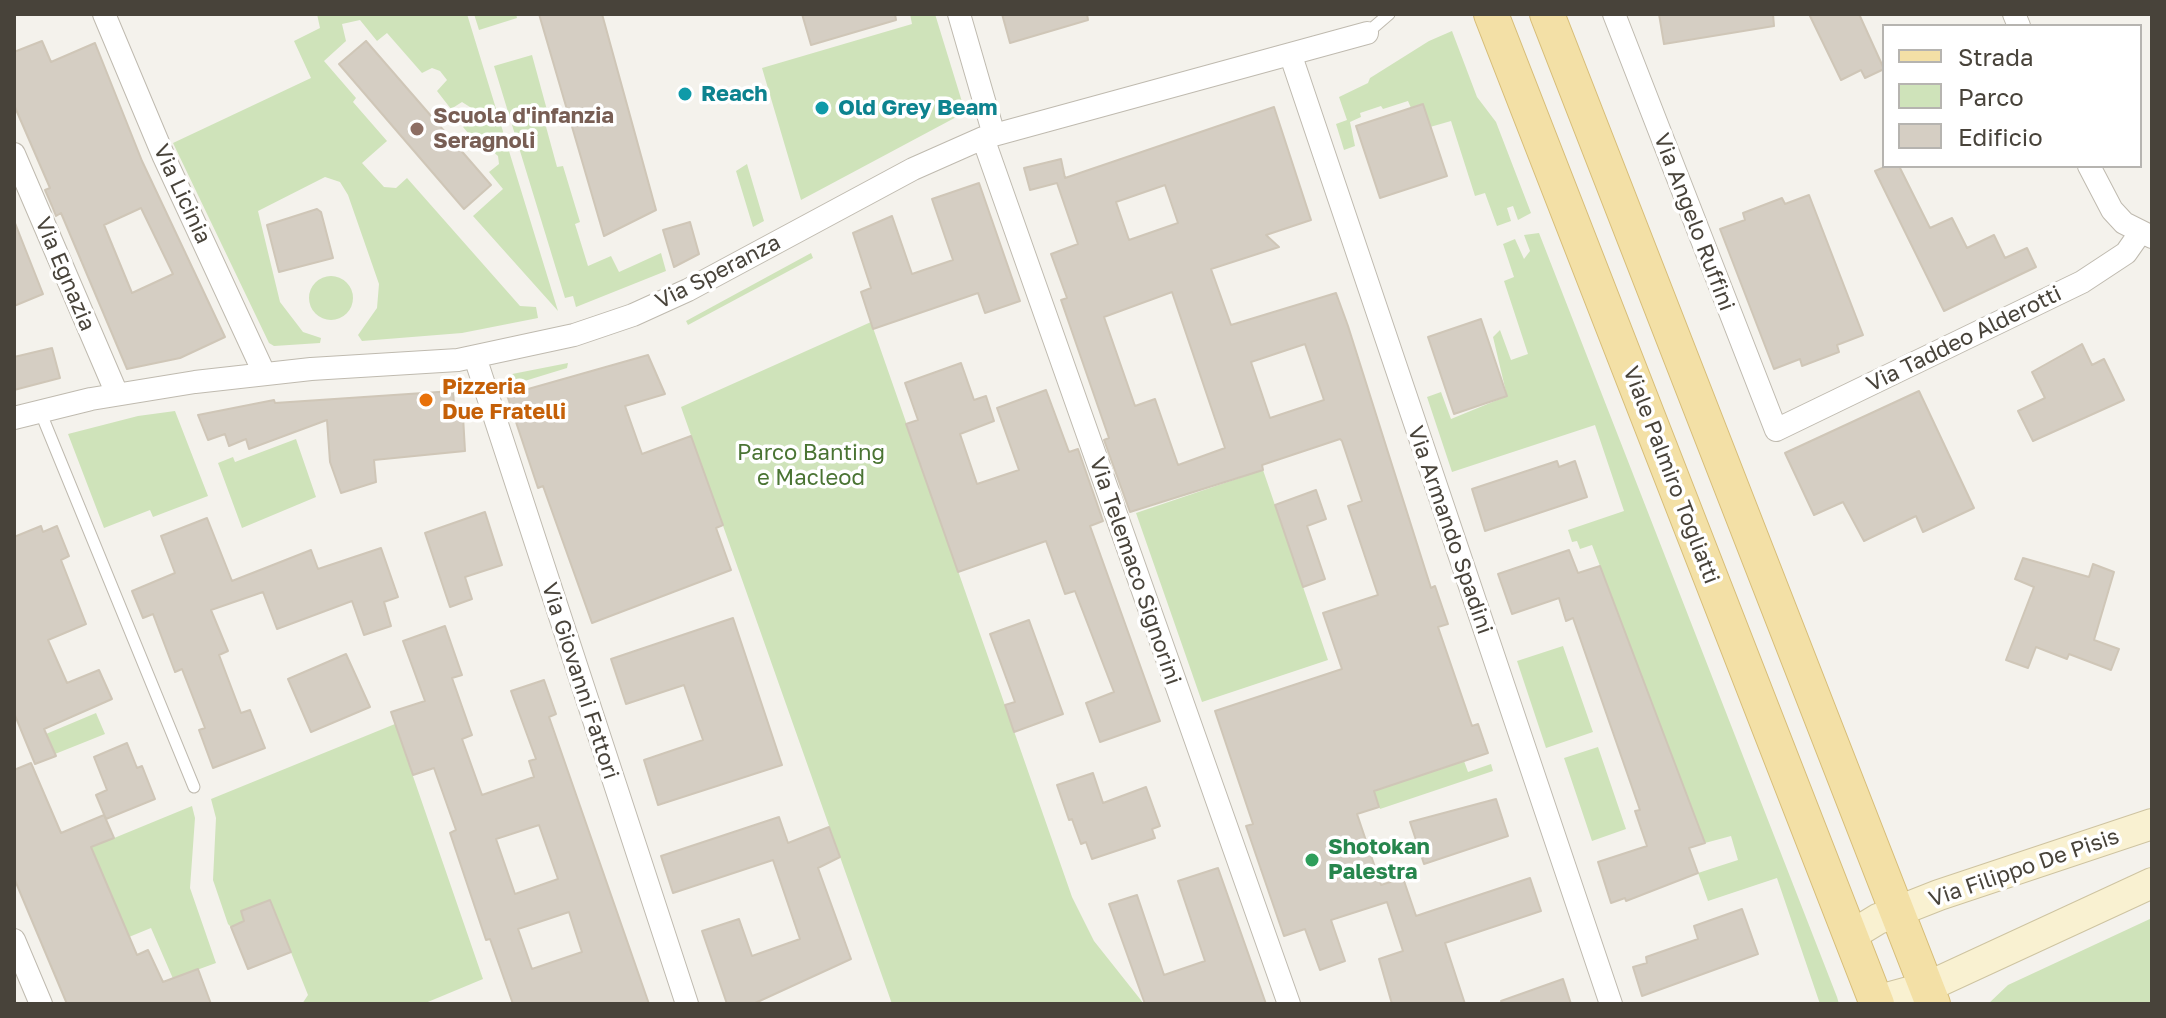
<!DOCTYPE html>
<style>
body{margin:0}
#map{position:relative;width:2166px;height:1018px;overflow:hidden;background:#f4f2ec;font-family:"Golos Text",sans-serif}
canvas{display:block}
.frame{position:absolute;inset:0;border:16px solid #48433a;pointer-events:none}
.legend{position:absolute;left:1882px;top:24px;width:260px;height:144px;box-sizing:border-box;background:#fff;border:2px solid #b6b4b0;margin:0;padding:10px 14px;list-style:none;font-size:24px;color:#48433a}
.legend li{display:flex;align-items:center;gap:16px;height:40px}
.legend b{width:40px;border:2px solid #b6b4b0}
</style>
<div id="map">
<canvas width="2166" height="1018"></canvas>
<div class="frame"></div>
<ul class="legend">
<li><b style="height:10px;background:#f3e0a6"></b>Strada</li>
<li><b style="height:22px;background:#cfe3ba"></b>Parco</li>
<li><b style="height:22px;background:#d5cec3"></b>Edificio</li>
</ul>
</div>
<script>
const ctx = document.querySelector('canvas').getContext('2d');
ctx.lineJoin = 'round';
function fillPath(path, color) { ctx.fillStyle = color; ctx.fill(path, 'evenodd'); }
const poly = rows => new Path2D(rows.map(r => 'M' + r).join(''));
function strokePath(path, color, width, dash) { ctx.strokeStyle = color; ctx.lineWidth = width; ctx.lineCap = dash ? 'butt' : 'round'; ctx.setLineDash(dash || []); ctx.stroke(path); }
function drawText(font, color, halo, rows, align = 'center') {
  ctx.font = font + ' "Golos Text",sans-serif'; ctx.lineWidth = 7; ctx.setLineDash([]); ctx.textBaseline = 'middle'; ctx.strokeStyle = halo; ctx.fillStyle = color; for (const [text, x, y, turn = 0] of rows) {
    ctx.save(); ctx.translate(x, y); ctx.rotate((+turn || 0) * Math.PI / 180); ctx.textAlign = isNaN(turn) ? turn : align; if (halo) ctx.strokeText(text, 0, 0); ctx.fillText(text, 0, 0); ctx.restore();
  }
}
fillPath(poly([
 [317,14,467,14,558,311,473,216,503,189,489,172,499,164,498,156,491,150,484,152,463,127,474,119,473,109,462,102,451,109,437,91,447,80,440,71,432,68,422,73,387,33,377,41,360,20,342,24,346,41,324,61,356,98,353,102,387,141,362,163,384,187,396,188,407,178,520,306,536,307,538,318,462,333,362,341,358,335,377,308,379,284,348,195,340,182,325,177,258,211,280,302,303,332,321,338,320,343,274,346,269,343,173,143,311,78,294,41,320,28],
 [474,14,516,14,517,18,479,30],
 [910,14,935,14,963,105,962,114,801,200,762,68,912,24],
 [1452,31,1477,97,1496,122,1531,213,1518,220,1513,206,1507,208,1511,221,1497,226,1485,193,1475,196,1451,121,1430,127,1423,104,1411,108,1408,101,1383,109,1381,106,1360,113,1361,117,1350,122,1355,146,1344,150,1336,124,1347,120,1339,97,1368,83,1370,78,1429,41],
 [532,55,550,121,545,123,557,167,563,166,580,222,575,224,588,266,611,256,619,272,661,253,666,271,576,307,573,296,565,298,494,66],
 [747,164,764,221,753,227,736,171],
 [1539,233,1837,997,1839,1004,1820,1004,1777,878,1708,901,1698,873,1738,860,1731,836,1705,843,1592,545,1580,549,1577,541,1572,542,1568,530,1624,511,1595,425,1452,472,1427,397,1441,392,1451,419,1507,396,1493,337,1500,330,1511,360,1528,354,1504,281,1514,277,1503,244,1515,239,1524,259,1530,251,1524,235],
 [811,253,813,258,688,325,686,321],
 '309 298a22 22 0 1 1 44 0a22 22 0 1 1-44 0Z',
 [871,322,1072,897,1094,941,1144,1004,892,1004,681,407],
 [568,363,567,368,505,387,503,381,507,375],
 [175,411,208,496,153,517,150,510,104,528,68,434,138,416],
 [296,439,316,497,242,528,218,463,233,457,235,462],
 [1263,470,1328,660,1202,702,1136,513],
 [1563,646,1593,732,1546,748,1517,661],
 [96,713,105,734,55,754,46,734],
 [395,724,483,979,423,1004,302,1004,308,995,270,900,241,911,244,921,231,927,228,924,213,880,216,818,211,799],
 [1598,747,1626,829,1592,841,1564,758],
 [1464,761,1468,772,1491,764,1493,771,1380,809,1373,790],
 [192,806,195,818,190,888,216,963,183,975,184,1004,151,928,129,937,85,850],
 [2152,918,2152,1004,1988,1004,2008,985]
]), '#cfe3ba');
const building = poly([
 [539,14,602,14,656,210,604,236,539,14],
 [802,14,895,14,896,20,811,45,802,14],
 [1002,14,1087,14,1088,20,1010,43,1002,14],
 [1659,14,1773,14,1774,26,1664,44,1659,14],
 [1809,14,1859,14,1884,69,1865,78,1861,70,1841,80,1809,14],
 [42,41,51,62,95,43,142,161,225,337,180,358,127,369,61,213,56,216,52,206,45,190,50,188,14,105,14,52,42,41],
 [141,208,173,274,132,293,104,225,141,208],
 [366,41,491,185,464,209,339,64,366,41],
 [1423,104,1447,176,1380,198,1356,126,1423,104],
 [1274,107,1311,220,1266,235,1279,247,1211,269,1231,325,1336,293,1348,326,1431,588,1435,586,1448,624,1438,627,1472,726,1478,724,1488,753,1374,791,1379,807,1357,814,1381,885,1403,878,1416,916,1530,878,1541,911,1445,943,1465,1004,1392,1004,1379,959,1403,951,1387,902,1331,920,1345,961,1320,970,1305,929,1284,936,1246,826,1253,824,1215,711,1342,669,1323,613,1378,595,1348,506,1362,501,1342,441,1340,439,1262,465,1263,470,1130,512,1104,440,1109,438,1061,300,1067,298,1051,254,1078,244,1057,183,1030,190,1024,168,1061,159,1065,178,1274,107],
 [1165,185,1178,223,1129,240,1116,202,1165,185],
 [1172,292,1225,448,1178,465,1155,399,1135,406,1104,317,1172,292],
 [1305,344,1324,400,1270,418,1251,362,1305,344],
 [1887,166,1899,166,1930,228,1952,218,1967,248,1994,235,2005,258,2027,248,2036,267,1944,311,1875,171,1887,166],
 [979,183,1020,301,985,313,978,293,873,329,861,292,871,288,853,233,892,216,912,274,953,260,932,199,979,183],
 [1809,195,1863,335,1837,345,1839,352,1802,366,1800,359,1774,369,1720,229,1745,220,1743,213,1782,198,1785,204,1809,195],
 [317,209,321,212,333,258,279,272,267,225,317,209],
 [690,222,699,254,674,267,663,230,690,222],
 [15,223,43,294,14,306,14,224,15,223],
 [1481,319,1507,396,1454,414,1428,337,1481,319],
 [2082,344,2092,365,2104,359,2124,400,2033,441,2018,411,2045,398,2032,372,2082,344],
 [52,348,60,378,14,390,14,357,52,348],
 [648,355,665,394,625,406,642,454,691,436,723,525,716,528,731,570,592,623,543,486,538,488,507,395,648,355],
 [961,363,974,400,986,396,994,421,960,434,977,484,1019,470,997,408,1046,390,1069,452,1078,449,1103,521,1090,526,1160,721,1100,742,1086,703,1114,692,1075,591,1065,594,1046,541,958,572,906,424,918,420,905,383,961,363],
 [453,391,455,416,463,416,465,451,374,460,376,482,341,493,330,462,327,420,249,449,246,439,229,446,225,434,208,440,198,415,274,400,275,403,453,391],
 [1919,391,1974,508,1923,532,1916,516,1864,541,1843,502,1814,515,1785,453,1919,391],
 [1557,461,1559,467,1575,461,1587,497,1485,531,1472,489,1557,461],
 [1316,490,1326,519,1307,526,1325,579,1303,587,1275,505,1316,490],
 [485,512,502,565,465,577,472,599,450,607,425,533,485,512],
 [207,518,232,581,311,550,318,569,381,548,398,597,384,602,391,626,364,635,352,601,277,629,263,592,211,610,228,651,219,655,241,713,250,710,265,748,213,768,199,730,205,728,182,669,175,672,153,614,143,618,132,591,175,573,161,536,207,518],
 [41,526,43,532,57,526,69,556,61,560,86,624,48,640,67,683,99,670,112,699,44,729,56,756,35,764,14,713,14,537,41,526],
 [1569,550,1578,573,1600,566,1705,843,1689,848,1698,873,1626,901,1625,898,1611,903,1598,862,1647,846,1635,811,1640,810,1573,618,1566,621,1559,598,1512,614,1498,574,1569,550],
 [2023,558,2089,577,2093,564,2114,572,2094,640,2119,649,2111,670,2069,654,2067,659,2036,647,2028,668,2006,660,2034,587,2015,579,2023,558],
 [733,618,782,765,658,805,644,760,703,740,684,685,626,704,611,659,733,618],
 [1029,620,1063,714,1014,732,1005,705,1015,702,990,634,1029,620],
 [445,626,462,675,452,678,472,735,462,739,482,795,534,777,529,761,536,759,511,691,544,680,556,714,549,717,649,1004,513,1004,490,939,486,940,450,833,456,830,434,768,413,775,391,712,425,701,403,641,445,626],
 [539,825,558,879,515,894,496,839,539,825],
 [569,912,582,952,532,969,518,929,569,912],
 [346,654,370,707,311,732,288,679,346,654],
 [127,743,137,768,142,766,155,799,106,819,96,795,107,790,94,757,127,743],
 [31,763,61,833,104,815,114,838,91,847,137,955,148,950,163,982,198,969,211,1004,67,1004,14,878,14,770,31,763],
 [1093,773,1103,803,1146,787,1160,826,1152,829,1155,838,1092,859,1086,842,1081,844,1072,819,1069,820,1057,785,1093,773],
 [1496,799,1508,836,1424,864,1410,822,1496,799],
 [779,817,788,843,829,827,840,857,818,868,851,959,753,1004,727,1004,702,931,739,919,752,956,800,939,773,860,673,893,661,856,779,817],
 [1218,868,1266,1004,1145,1004,1109,904,1137,895,1164,975,1205,961,1178,881,1218,868],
 [270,900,291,952,248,969,231,927,244,921,241,911,270,900],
 [1742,909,1758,954,1642,996,1633,967,1647,963,1646,957,1698,939,1694,926,1742,909],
 [1563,979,1571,1004,1502,1004,1501,1001,1563,979]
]);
fillPath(building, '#d5cec3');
strokePath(building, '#cfc6b7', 2);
const lane = poly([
 [1367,33,1389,14],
 [40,411,194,787]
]);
const street = poly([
 [104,14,164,157,264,373],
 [959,14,994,135],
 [1614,14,1776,430,2082,282,2126,253,2140,233],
 [2014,14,2019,26],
 [1291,56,1611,1004],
 [983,138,1289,1004],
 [14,154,117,394],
 [2089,166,2112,210,2124,223,2152,237],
 [475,357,687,1004],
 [14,418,91,399,195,382,311,369,458,360,574,335,633,315,688,290,913,169,983,138,1367,33],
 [14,940,41,1004]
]);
const secondary = poly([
 [1850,936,1878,919,1939,895,2152,824],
 [1876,1001,1927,987,2152,883]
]);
const primary = poly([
 [1491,14,1877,1004],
 [1547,14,1933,1004]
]);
strokePath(lane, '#bfbaaf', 13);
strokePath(street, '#bfbaaf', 24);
strokePath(secondary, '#cec4a1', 32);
strokePath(primary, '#d7bd77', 36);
strokePath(lane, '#fff', 11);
strokePath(street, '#fff', 22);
strokePath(secondary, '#f9f1d1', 30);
strokePath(primary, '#f3e0a6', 34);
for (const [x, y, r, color] of [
 [685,94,8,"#0f9aa8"],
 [822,108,8,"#0f9aa8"],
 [417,129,8,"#8d6e63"],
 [426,400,8,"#e8710a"],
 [1312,860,8,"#2e9e5b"]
]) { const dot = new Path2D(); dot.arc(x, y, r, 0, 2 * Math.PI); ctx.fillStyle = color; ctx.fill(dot); strokePath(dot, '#fff', 3); }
drawText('bold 22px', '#0d838f', '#fff', [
 ["Reach",701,94],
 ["Old Grey Beam",838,108]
], 'left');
drawText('bold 22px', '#785e54', '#fff', [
 ["Scuola d'infanzia",433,116],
 ["Seragnoli",433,141]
], 'left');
drawText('22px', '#48433a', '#fff', [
 ["Via Licinia",182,194,65],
 ["Via Angelo Ruffini",1694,222,69],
 ["Via Speranza",718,272,-27],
 ["Via Egnazia",65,274,67],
 ["Via Taddeo Alderotti",1964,339,-26],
 ["Viale Palmiro Togliatti",1671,475,69],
 ["Via Armando Spadini",1450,530,71],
 ["Via Telemaco Signorini",1135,571,71],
 ["Via Giovanni Fattori",580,681,72],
 ["Via Filippo De Pisis",2024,868,-19]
]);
drawText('bold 22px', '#c56008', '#fff', [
 ["Pizzeria",442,387],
 ["Due Fratelli",442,412]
], 'left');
drawText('22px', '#4a7433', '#fff', [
 ["Parco Banting",811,453],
 ["e Macleod",811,478]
]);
drawText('bold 22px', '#27864d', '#fff', [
 ["Shotokan",1328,847],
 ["Palestra",1328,872]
], 'left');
</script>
